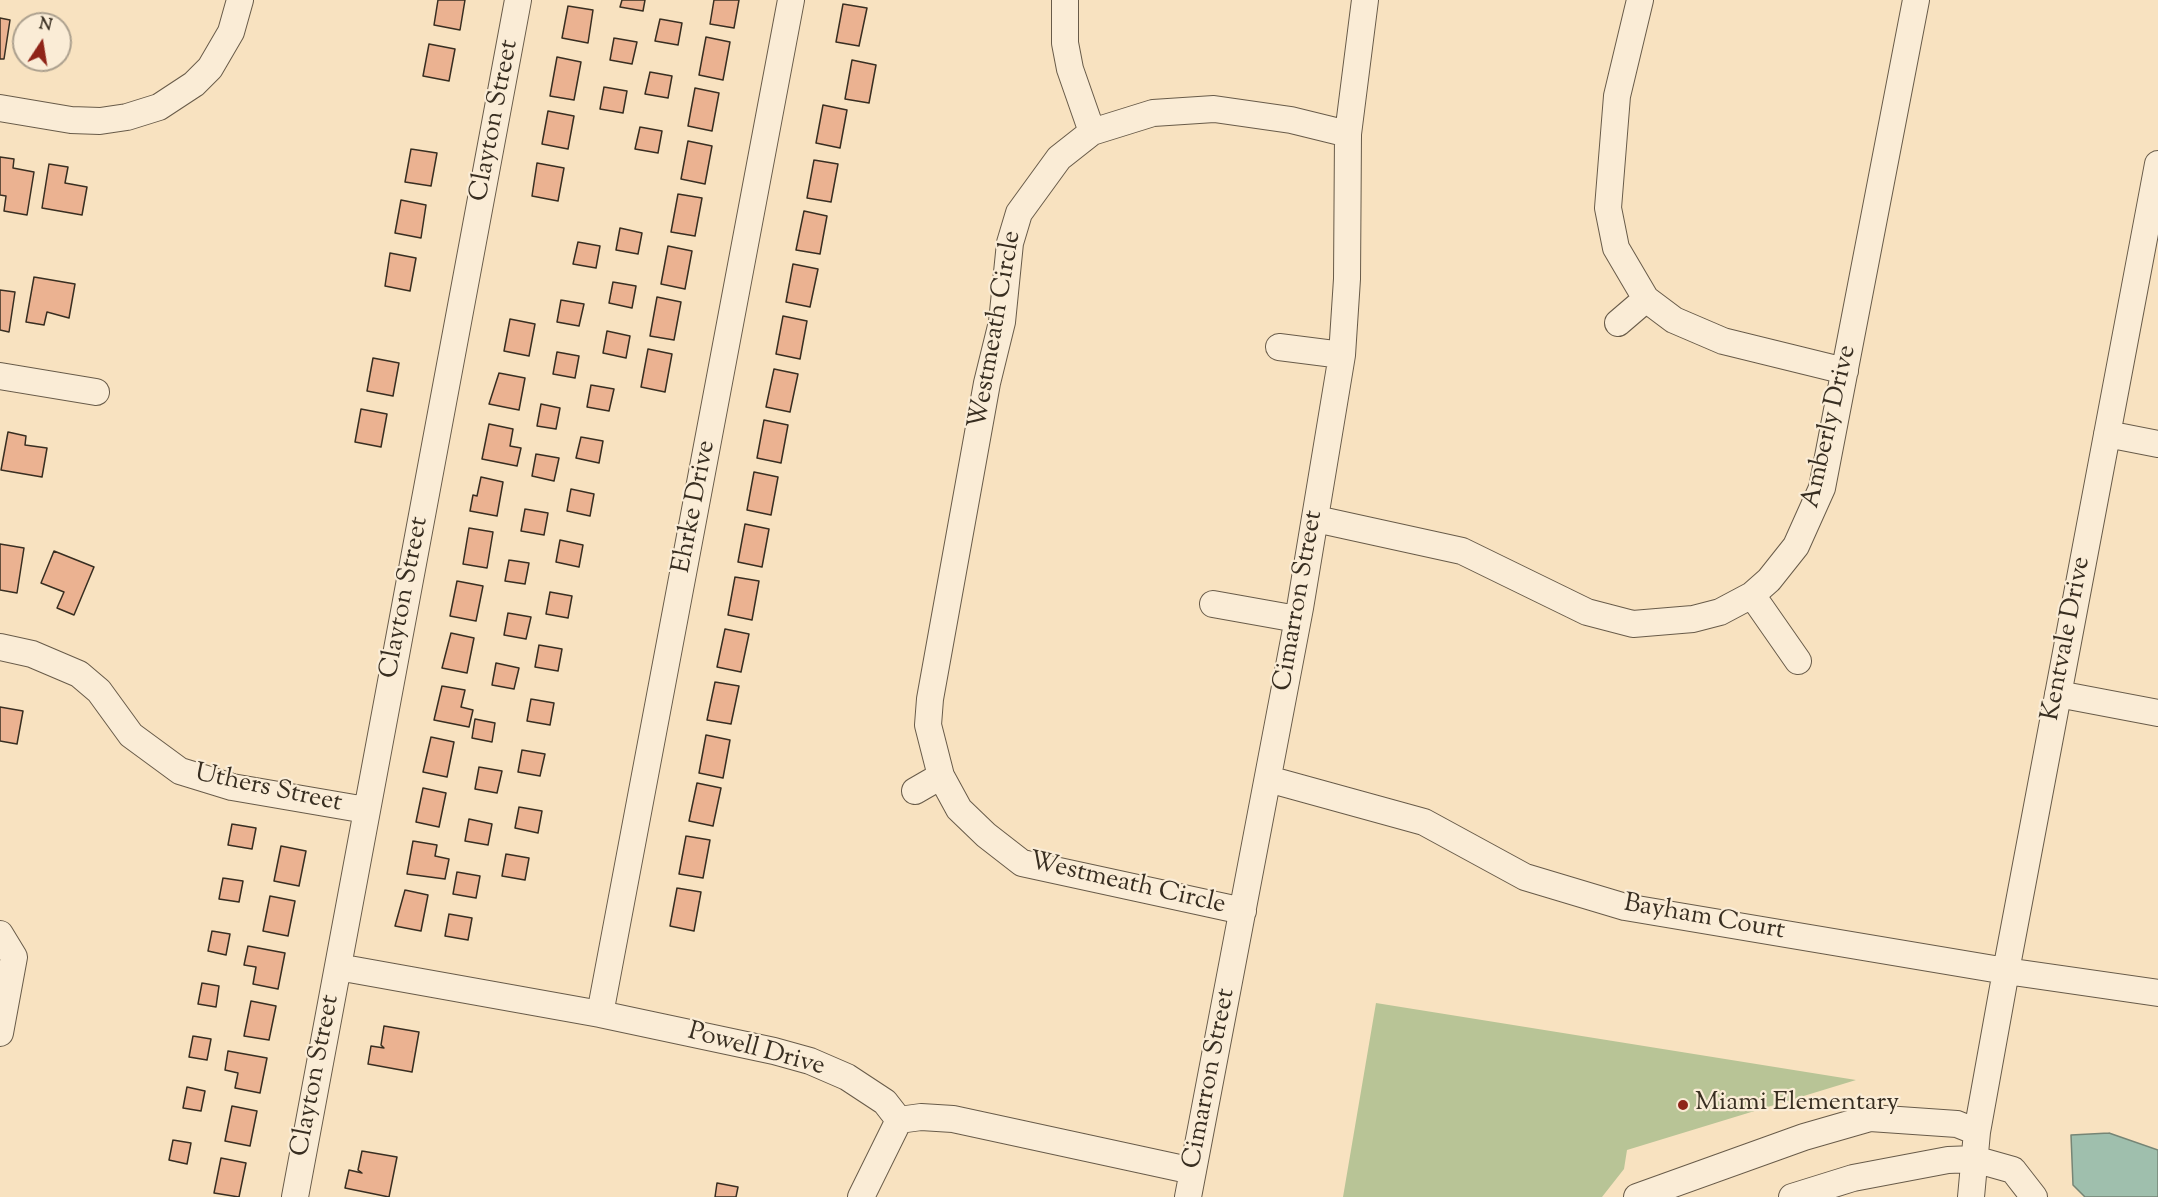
<!DOCTYPE html>
<style>
body{margin:0}
#map{position:relative;width:2158px;height:1197px;overflow:hidden;background:#f8e2c0;font-family:"Sorts Mill Goudy",serif}
canvas{display:block}
.north{position:absolute;left:12px;top:12px;width:60px;height:60px;box-sizing:border-box;background:#faecd6;border:2px solid #aca08e;border-radius:50%;rotate:12deg;font-size:16px;font-weight:700;line-height:24px;text-align:center;color:#382e21}
.north::after{content:'';display:block;margin:auto;width:21px;height:27px;background:#8f2418;clip-path:polygon(50% 0,100% 100%,50% 72%,0 100%)}
</style>
<div id="map">
<canvas width="2158" height="1197"></canvas>
<div class="north">N</div>
</div>
<script>
const ctx = document.querySelector('canvas').getContext('2d');
ctx.lineJoin = 'round';
function fillPath(path, color) { ctx.fillStyle = color; ctx.fill(path, 'evenodd'); }
const poly = rows => new Path2D(rows.map(r => 'M' + r).join(''));
function strokePath(path, color, width, dash) { ctx.strokeStyle = color; ctx.lineWidth = width; ctx.lineCap = dash ? 'butt' : 'round'; ctx.setLineDash(dash || []); ctx.stroke(path); }
function drawText(font, color, halo, rows, align = 'center') {
  ctx.font = font + ' "Sorts Mill Goudy",serif'; ctx.lineWidth = 4.5; ctx.setLineDash([]); ctx.textBaseline = 'middle'; ctx.strokeStyle = halo; ctx.fillStyle = color; for (const [text, x, y, turn = 0] of rows) {
    ctx.save(); ctx.translate(x, y); ctx.rotate((+turn || 0) * Math.PI / 180); ctx.textAlign = isNaN(turn) ? turn : align; if (halo) ctx.strokeText(text, 0, 0); ctx.fillText(text, 0, 0); ctx.restore();
  }
}
fillPath(poly([
 [1376,1003,1856,1080,1627,1150,1624,1169,1602,1197,1343,1197]
]), '#b8c496');
const water = poly([
 [2109,1133,2158,1150,2158,1197,2085,1197,2073,1185,2071,1135,2109,1133]
]);
fillPath(water, '#9fbfad');
strokePath(water, '#768575', 1.5);
const building = poly([
 [438,0,465,0,460,30,434,25,438,0],
 [622,0,645,0,643,11,620,7,622,0],
 [714,0,739,0,734,28,710,24,714,0],
 [843,4,867,8,859,46,836,42,843,4],
 [568,6,593,10,588,43,562,38,568,6],
 [0,18,10,20,4,59,0,59,0,18],
 [660,19,682,23,678,45,655,41,660,19],
 [706,37,730,42,723,80,699,75,706,37],
 [614,38,637,42,632,64,610,60,614,38],
 [429,44,455,49,449,81,423,76,429,44],
 [557,57,581,62,574,100,550,96,557,57],
 [852,60,876,65,869,103,845,99,852,60],
 [650,72,672,76,668,98,645,94,650,72],
 [604,87,627,91,623,113,600,109,604,87],
 [695,88,719,93,712,131,688,126,695,88],
 [823,105,847,110,840,148,816,143,823,105],
 [548,111,574,116,568,149,542,144,548,111],
 [640,127,662,131,658,153,635,149,640,127],
 [688,141,712,146,705,184,681,179,688,141],
 [411,149,437,153,431,186,405,182,411,149],
 [0,157,14,159,13,168,34,172,27,215,4,211,6,196,0,195,0,157],
 [814,160,838,164,831,202,807,198,814,160],
 [537,163,564,168,558,201,532,196,537,163],
 [49,164,68,167,65,183,87,187,82,215,42,208,49,164],
 [678,194,702,198,695,236,671,232,678,194],
 [401,200,426,205,421,238,395,233,401,200],
 [804,211,827,216,820,254,796,250,804,211],
 [620,228,642,233,638,254,616,250,620,228],
 [578,242,600,246,596,268,573,264,578,242],
 [668,246,692,251,685,289,661,284,668,246],
 [390,253,416,258,410,291,385,286,390,253],
 [793,264,818,269,810,307,786,302,793,264],
 [34,277,75,284,69,318,47,312,44,325,26,322,34,277],
 [613,282,636,286,632,308,609,303,613,282],
 [0,290,15,292,9,332,0,330,0,290],
 [657,297,681,302,674,340,650,336,657,297],
 [561,300,584,304,579,326,557,322,561,300],
 [783,316,807,321,800,359,776,354,783,316],
 [510,319,535,324,529,356,504,351,510,319],
 [607,331,630,336,626,358,603,353,607,331],
 [648,349,672,354,665,392,641,387,648,349],
 [557,352,579,356,575,378,553,374,557,352],
 [373,358,399,363,393,396,367,391,373,358],
 [774,369,798,374,790,412,766,407,774,369],
 [499,373,525,378,519,410,489,404,499,373],
 [591,385,614,389,609,411,587,407,591,385],
 [541,404,560,408,556,429,537,426,541,404],
 [361,409,387,414,381,447,355,442,361,409],
 [764,420,788,425,781,463,757,458,764,420],
 [489,424,513,429,510,446,521,448,517,466,482,459,489,424],
 [8,432,26,436,25,445,47,448,42,477,1,470,8,432],
 [581,437,603,441,599,463,576,458,581,437],
 [536,454,559,458,554,481,532,476,536,454],
 [754,472,778,477,771,515,747,510,754,472],
 [481,477,503,482,497,516,470,511,473,495,477,496,481,477],
 [571,489,594,494,590,516,567,511,571,489],
 [525,509,548,513,544,535,521,531,525,509],
 [745,524,769,529,762,567,738,562,745,524],
 [469,528,493,532,487,568,463,564,469,528],
 [560,540,583,545,579,567,556,562,560,540],
 [0,544,24,548,17,593,0,590,0,544],
 [54,551,94,567,74,615,57,608,64,592,41,583,54,551],
 [509,560,529,563,525,584,505,581,509,560],
 [735,577,759,581,752,620,728,615,735,577],
 [457,581,483,586,476,621,450,616,457,581],
 [550,592,572,596,568,618,546,614,550,592],
 [508,613,531,617,526,639,504,635,508,613],
 [725,629,749,634,741,672,717,667,725,629],
 [451,633,474,638,467,673,442,668,451,633],
 [539,645,562,649,558,671,535,667,539,645],
 [496,663,519,668,514,689,492,685,496,663],
 [715,682,739,686,731,724,707,720,715,682],
 [442,686,465,690,461,707,473,710,469,727,434,720,442,686],
 [531,699,554,703,550,725,527,721,531,699],
 [0,707,23,711,17,744,0,741,0,707],
 [475,719,495,723,492,742,472,738,475,719],
 [706,735,730,740,723,778,699,773,706,735],
 [431,737,454,742,447,777,423,772,431,737],
 [522,750,545,754,540,776,518,772,522,750],
 [479,767,502,771,497,793,475,789,479,767],
 [697,783,721,788,713,826,689,821,697,783],
 [423,788,446,793,439,827,416,822,423,788],
 [519,807,542,811,538,833,515,828,519,807],
 [469,819,492,824,488,845,465,841,469,819],
 [232,824,256,828,252,849,228,845,232,824],
 [686,836,710,840,703,878,679,874,686,836],
 [413,841,437,845,435,856,449,859,445,879,407,874,413,841],
 [281,846,306,851,299,886,274,881,281,846],
 [506,854,529,858,525,880,502,876,506,854],
 [457,872,480,876,476,898,453,894,457,872],
 [223,878,243,881,239,902,219,899,223,878],
 [677,888,701,892,694,931,670,926,677,888],
 [405,890,428,895,421,931,395,926,405,890],
 [270,896,295,901,288,936,263,931,270,896],
 [449,914,472,918,468,940,445,936,449,914],
 [212,931,230,934,226,955,208,951,212,931],
 [248,946,285,953,278,989,253,984,256,967,244,965,248,946],
 [202,983,219,986,216,1007,198,1004,202,983],
 [251,1001,276,1006,269,1040,244,1036,251,1001],
 [384,1026,419,1032,412,1072,368,1064,371,1046,384,1048,381,1045,384,1026],
 [193,1036,211,1039,207,1060,189,1057,193,1036],
 [228,1051,267,1058,260,1093,235,1088,238,1073,225,1070,228,1051],
 [187,1087,205,1091,201,1111,183,1108,187,1087],
 [232,1106,257,1111,250,1146,225,1141,232,1106],
 [173,1140,191,1143,187,1164,169,1160,173,1140],
 [362,1151,397,1157,389,1197,345,1188,349,1170,362,1173,358,1170,362,1151],
 [221,1158,246,1163,239,1197,214,1193,221,1158],
 [717,1183,738,1187,736,1197,715,1197,717,1183]
]);
fillPath(building, '#ebb291');
strokePath(building, '#382e21', 1.5);
const minor = poly([
 [1065,0,1065,43,1070,69,1092,132],
 [1640,0,1617,96,1608,208,1616,248,1646,299,1674,320,1723,341,1845,371],
 [0,108,71,120,100,121,127,117,159,107,194,84,210,68,231,32,240,0],
 [1618,323,1646,299],
 [1279,347,1342,355],
 [0,376,96,392],
 [2107,434,2158,444],
 [1316,519,1462,551,1587,612,1633,624,1693,619,1720,612,1752,595,1769,580,1796,546,1822,488,1916,0],
 [1752,595,1798,661],
 [1213,604,1297,619],
 [0,647,32,654,79,674,99,691,131,735,180,771,232,787,366,810],
 [2058,694,2158,713],
 [941,776,928,725,930,699,987,383,1002,322,1010,243,1019,213,1059,158,1092,132,1153,113,1214,109,1291,120,1348,134],
 [1268,779,1424,822,1525,877,1625,907,2006,971,2158,993],
 [915,791,941,776,959,809,986,835,1022,863,1243,911],
 [0,934,14,957,0,1033],
 [338,967,600,1014,774,1051,810,1061,847,1077,885,1102,899,1120,921,1117,953,1119,1193,1171],
 [600,1014,791,0],
 [295,1197,518,0],
 [861,1197,899,1120],
 [1188,1197,1300,608,1342,355,1347,279,1348,134,1365,0],
 [1637,1197,1804,1137,1870,1118,1957,1124,1977,1132],
 [1792,1197,1853,1178,1948,1160,1974,1159,2013,1170,2034,1197],
 [1971,1197,1977,1132,2006,971,2158,164]
]);
strokePath(minor, '#685b49', 28);
strokePath(minor, '#faecd6', 26);
for (const [x, y, r, color] of [
 [1683,1105,6,"#8f2418"]
]) { const dot = new Path2D(); dot.arc(x, y, r, 0, 2 * Math.PI); ctx.fillStyle = color; ctx.fill(dot); strokePath(dot, '#faecd6', 2); }
drawText('26px', '#382e21', '#faecd6', [
 ["Clayton Street",496,121,-79],
 ["Westmeath Circle",997,330,-80],
 ["Amberly Drive",1831,427,-77],
 ["Ehrke Drive",696,507,-79],
 ["Clayton Street",406,598,-79],
 ["Cimarron Street",1300,601,-80],
 ["Kentvale Drive",2068,639,-79],
 ["Uthers Street",268,790,12],
 ["Westmeath Circle",1127,885,13],
 ["Bayham Court",1704,919,10],
 ["Powell Drive",756,1051,15],
 ["Clayton Street",317,1076,-79],
 ["Cimarron Street",1211,1079,-79]
]);
drawText('26px', '#382e21', '#faecd6', [
 ["Miami Elementary",1695,1105]
], 'left');
</script>
